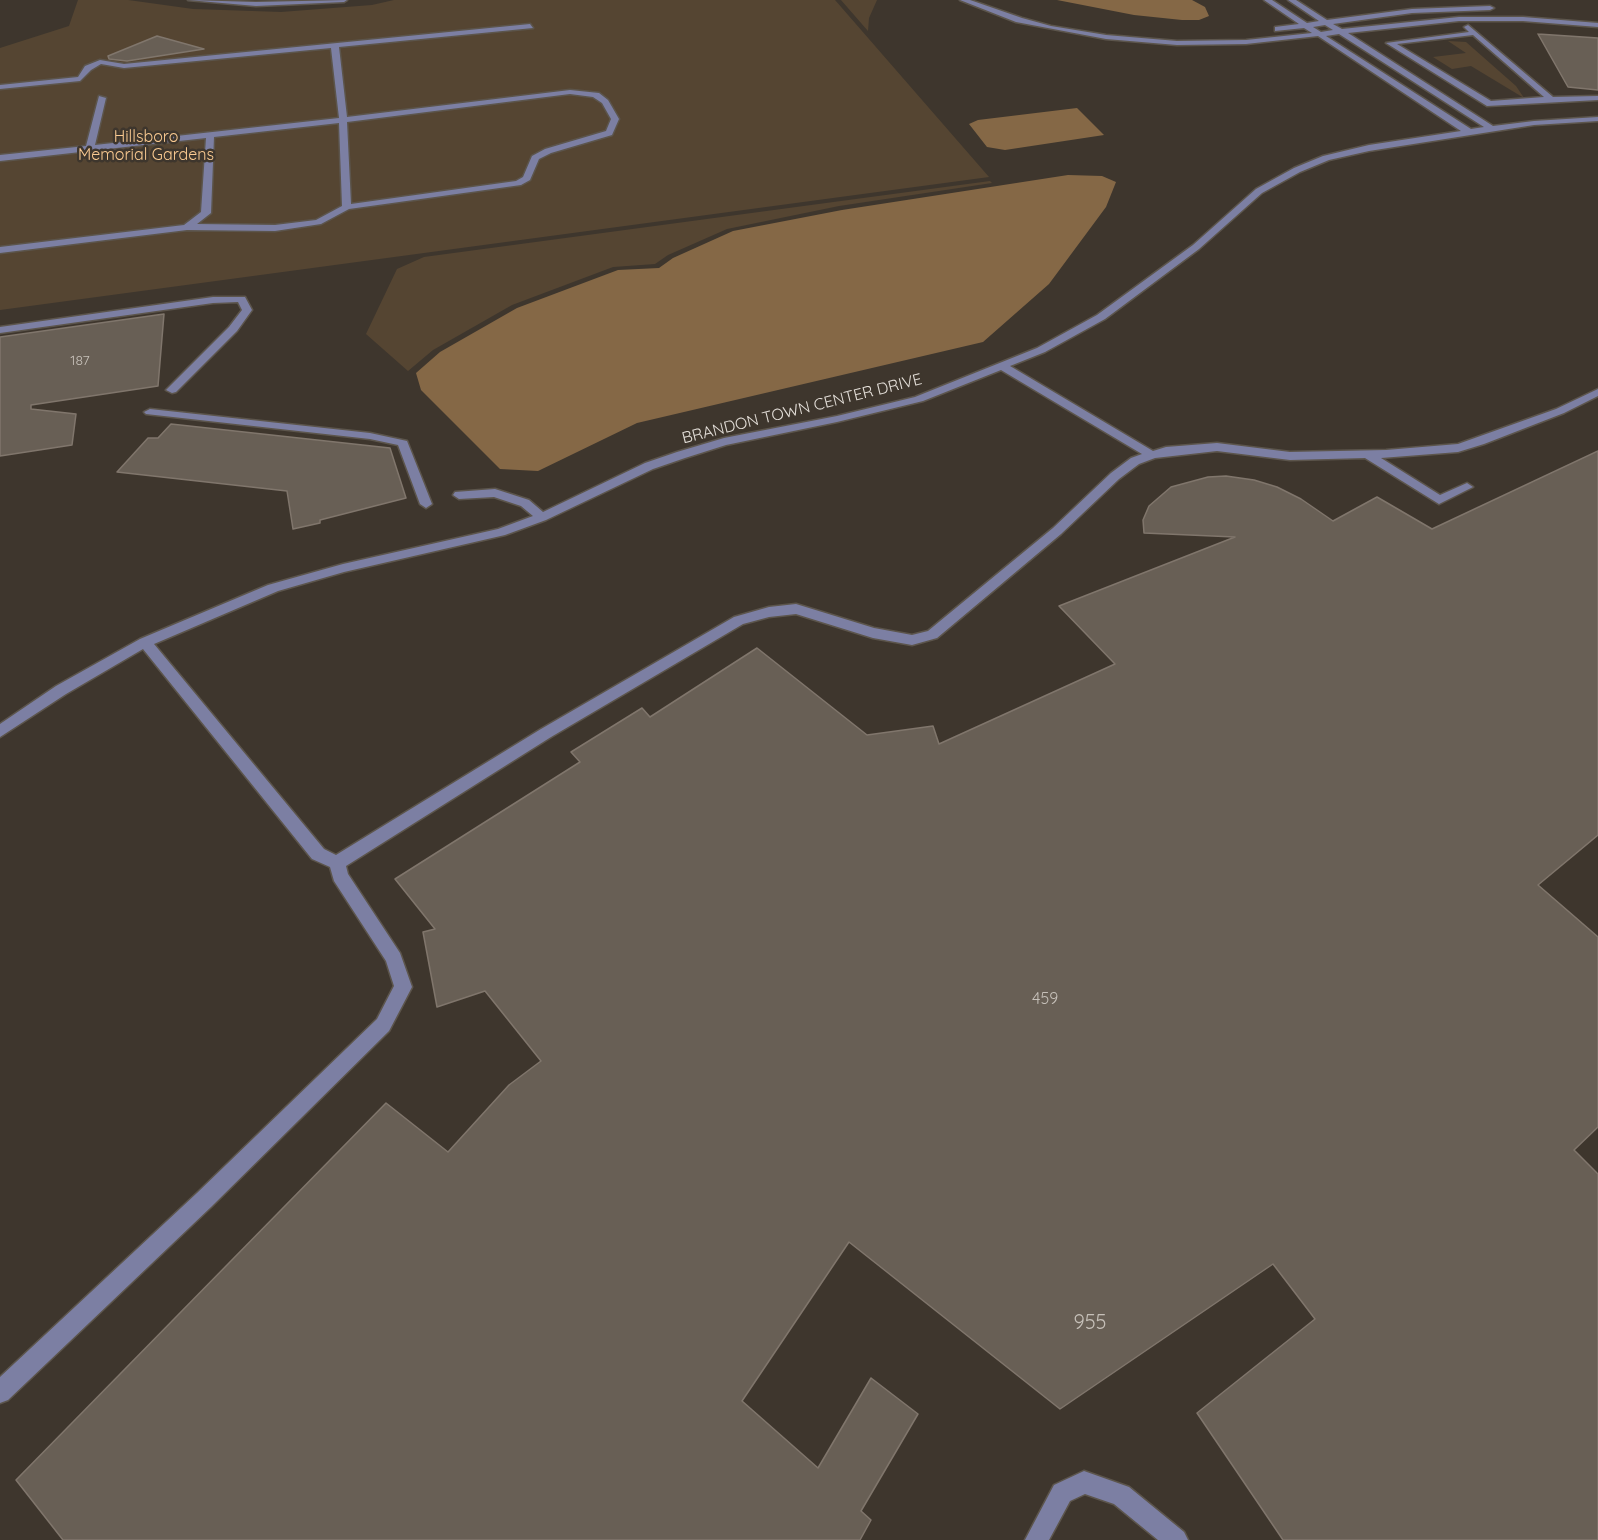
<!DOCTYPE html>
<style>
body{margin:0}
canvas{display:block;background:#3e362d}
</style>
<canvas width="1598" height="1540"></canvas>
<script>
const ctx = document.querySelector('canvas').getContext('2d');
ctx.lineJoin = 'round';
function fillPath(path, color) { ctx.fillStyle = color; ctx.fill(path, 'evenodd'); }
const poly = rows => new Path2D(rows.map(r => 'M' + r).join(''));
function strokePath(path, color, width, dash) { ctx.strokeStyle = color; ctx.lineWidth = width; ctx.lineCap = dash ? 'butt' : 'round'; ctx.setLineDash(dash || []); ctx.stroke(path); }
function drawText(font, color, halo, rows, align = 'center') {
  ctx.font = font + ' Quicksand,sans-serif'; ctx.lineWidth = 5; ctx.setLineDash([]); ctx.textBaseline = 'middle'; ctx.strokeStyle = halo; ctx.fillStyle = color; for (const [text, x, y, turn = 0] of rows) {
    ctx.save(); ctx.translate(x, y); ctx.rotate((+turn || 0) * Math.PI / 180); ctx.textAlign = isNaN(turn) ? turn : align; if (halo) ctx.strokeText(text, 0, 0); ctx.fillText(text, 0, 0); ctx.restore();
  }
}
fillPath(poly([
 [78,0,128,0,193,9,281,12,372,5,394,0,835,0,989,177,0,310,0,48,69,26],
 [841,0,877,0,869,18,868,31],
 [1448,41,1466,42,1516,86,1524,98,1471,66,1452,69,1433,57,1466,53],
 [990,181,992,183,839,206,727,229,668,255,655,264,613,267,512,305,433,350,408,371,366,334,397,269,424,257]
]), '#554532');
fillPath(poly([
 [1057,0,1192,0,1205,7,1209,16,1199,20,1182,20,1134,15],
 [1077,108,1104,135,1005,150,987,147,969,124,978,120],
 [1068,175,1102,176,1116,182,1106,207,1049,284,983,342,637,423,538,471,500,469,421,390,416,373,440,352,517,308,618,270,659,268,673,258,733,231,842,210]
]), '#856846');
const building = poly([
 [1538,34,1598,38,1598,90,1568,87,1538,34],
 [157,36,204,49,127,61,109,59,108,56,157,36],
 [164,314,158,386,31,405,31,409,76,414,72,445,0,456,0,337,164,314],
 [171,424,390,448,406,498,320,520,320,523,293,529,287,491,117,472,148,438,158,438,171,424],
 [1598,451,1598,835,1538,885,1598,937,1598,1127,1574,1150,1598,1174,1598,1540,1283,1540,1197,1413,1315,1319,1273,1264,1060,1409,849,1242,742,1401,818,1468,871,1378,918,1414,861,1511,871,1520,860,1540,63,1540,16,1480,386,1103,448,1152,509,1085,541,1061,485,991,437,1007,423,932,435,929,395,879,580,762,571,752,642,708,650,717,757,648,867,735,933,726,939,744,1115,664,1059,606,1235,537,1144,533,1143,520,1149,506,1171,487,1208,477,1226,476,1254,480,1277,487,1301,499,1333,521,1377,497,1432,529,1598,451]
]);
fillPath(building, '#685f55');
strokePath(building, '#80766c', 1.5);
const minor = poly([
 [188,0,256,2,347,0,344,2,256,6,188,0],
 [960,0,970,0,1022,18,1051,26,1106,35,1177,41,1246,40,1312,33,1304,28,1275,31,1275,27,1299,24,1264,0,1272,0,1307,23,1319,21,1288,0,1296,0,1327,20,1412,9,1490,6,1494,8,1490,10,1412,13,1333,24,1342,29,1459,17,1523,17,1598,23,1598,27,1523,21,1459,21,1348,33,1493,126,1534,121,1598,117,1598,121,1534,125,1369,151,1329,160,1300,172,1262,193,1199,249,1105,319,1045,352,1010,366,1153,451,1166,447,1217,443,1290,452,1386,450,1458,444,1556,409,1598,389,1598,396,1564,413,1484,444,1458,452,1381,458,1440,495,1467,483,1473,487,1439,504,1365,458,1290,460,1217,451,1155,458,1139,464,1119,479,1061,534,937,638,912,645,873,638,796,614,769,617,743,624,551,737,346,866,348,874,400,953,412,987,389,1031,211,1207,8,1400,0,1403,0,1377,197,1193,377,1019,394,986,386,961,334,881,330,867,312,859,143,649,66,694,0,737,0,724,56,686,140,639,268,585,343,564,498,529,533,516,521,506,494,497,459,499,453,495,455,492,495,489,529,500,543,512,645,463,677,452,724,438,837,416,915,397,1037,348,1097,315,1193,245,1256,189,1294,168,1323,156,1369,145,1461,131,1318,36,1246,44,1177,45,1106,39,1016,22,960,0],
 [1325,25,1333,30,1321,32,1313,27,1325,25],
 [1339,34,1484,127,1471,129,1326,36,1339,34],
 [1001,370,1142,454,1131,458,1111,473,1053,528,928,631,912,635,874,628,796,604,769,607,734,617,541,729,336,855,324,849,154,644,278,591,344,572,505,535,546,520,653,469,685,458,726,445,837,422,923,401,1001,370],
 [530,24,533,28,339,47,347,117,570,90,599,93,608,100,619,119,612,135,551,153,539,159,530,180,521,185,349,209,321,224,275,231,187,230,0,253,0,247,184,225,201,212,206,138,0,161,0,155,86,146,99,96,106,98,95,145,339,118,331,48,124,68,101,64,91,70,80,81,0,89,0,85,78,77,85,66,100,60,124,64,530,24],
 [570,94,593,97,602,103,611,119,606,131,545,149,532,156,523,177,516,181,351,204,347,122,570,94],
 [339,123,342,206,316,220,275,225,197,224,211,213,214,137,339,123],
 [1468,25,1553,97,1598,96,1598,100,1487,106,1386,43,1469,32,1464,27,1468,25],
 [1473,35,1544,97,1491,101,1397,44,1473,35],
 [213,297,245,297,252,310,237,331,176,392,172,393,166,390,229,327,242,310,238,302,213,303,0,333,0,327,213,297],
 [150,409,370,433,407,441,432,504,426,508,420,504,398,445,370,439,146,414,144,412,150,409],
 [1084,1471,1129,1487,1184,1532,1188,1540,1158,1540,1114,1504,1085,1494,1070,1501,1049,1540,1025,1540,1054,1485,1084,1471]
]);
strokePath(minor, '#5c554c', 3);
fillPath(minor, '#7c7fa3');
drawText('14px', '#c6c0b9', null, [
 ["187",80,361]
]);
drawText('16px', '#faca91', '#3e362d', [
 ["Hillsboro",146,137],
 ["Memorial Gardens",146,155]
]);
drawText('16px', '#e5e0da', '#3e362d', [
 ["BRANDON TOWN CENTER DRIVE",802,409,-14]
]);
drawText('16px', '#c6c0b9', null, [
 ["459",1045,999]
]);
drawText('20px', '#c6c0b9', null, [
 ["955",1090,1323]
]);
</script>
